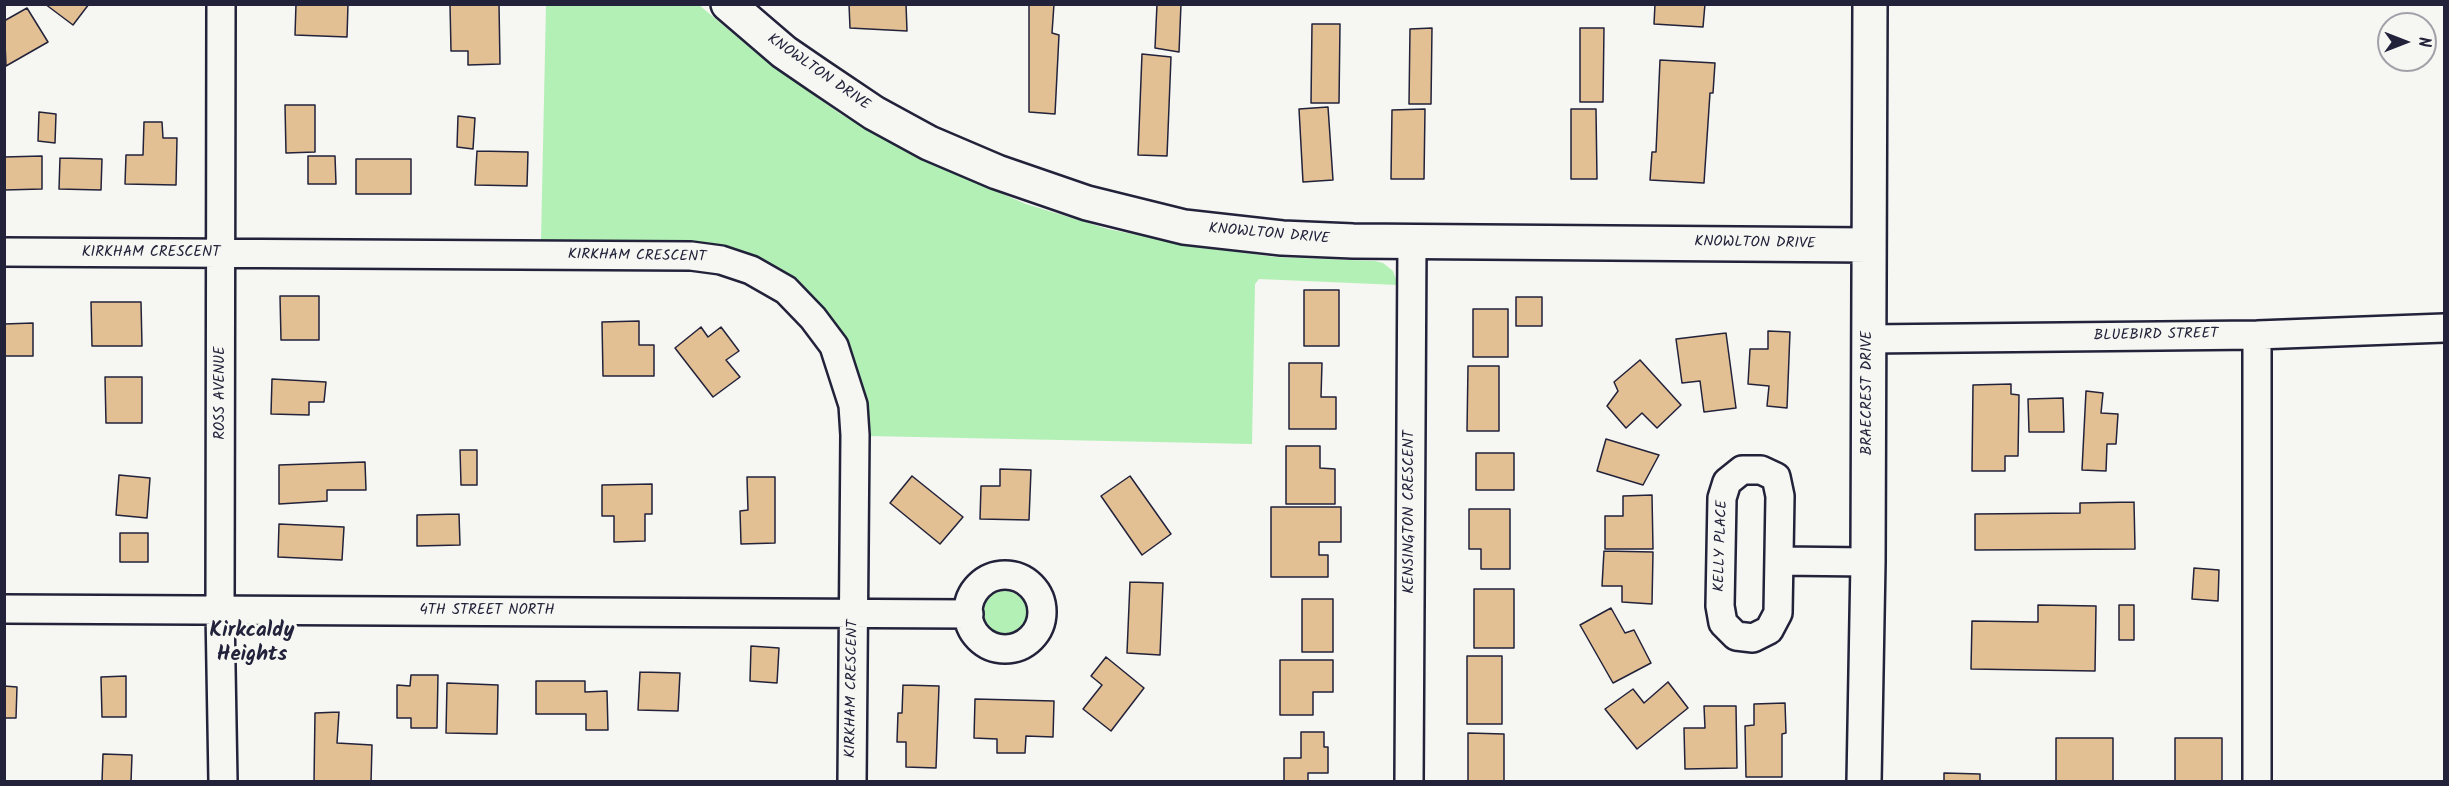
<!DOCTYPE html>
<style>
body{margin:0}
#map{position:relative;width:2449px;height:786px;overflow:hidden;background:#f6f6f2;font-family:Kalam,sans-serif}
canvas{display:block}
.frame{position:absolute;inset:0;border:6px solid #22223b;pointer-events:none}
.north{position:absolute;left:2377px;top:12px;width:60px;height:60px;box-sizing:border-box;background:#f6f6f2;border:2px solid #a1a1a9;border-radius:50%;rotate:90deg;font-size:16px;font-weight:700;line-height:24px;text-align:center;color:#22223b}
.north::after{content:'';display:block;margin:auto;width:21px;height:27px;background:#22223b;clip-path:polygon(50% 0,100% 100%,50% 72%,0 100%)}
</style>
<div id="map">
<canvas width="2449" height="786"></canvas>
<div class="frame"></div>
<div class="north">N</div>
</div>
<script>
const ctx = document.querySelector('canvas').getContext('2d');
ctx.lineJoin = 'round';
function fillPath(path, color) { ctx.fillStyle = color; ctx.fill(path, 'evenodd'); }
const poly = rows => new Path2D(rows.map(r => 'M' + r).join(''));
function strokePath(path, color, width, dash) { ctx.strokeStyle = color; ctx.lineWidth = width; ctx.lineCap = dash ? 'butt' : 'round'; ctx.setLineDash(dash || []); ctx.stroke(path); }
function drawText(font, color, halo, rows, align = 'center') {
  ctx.font = font + ' Kalam,sans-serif'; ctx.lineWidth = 6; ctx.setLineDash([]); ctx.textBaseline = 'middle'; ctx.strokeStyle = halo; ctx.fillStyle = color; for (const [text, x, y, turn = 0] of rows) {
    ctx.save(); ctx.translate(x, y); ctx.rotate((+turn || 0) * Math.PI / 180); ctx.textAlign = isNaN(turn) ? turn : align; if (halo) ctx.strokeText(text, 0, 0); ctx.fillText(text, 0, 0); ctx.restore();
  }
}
fillPath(poly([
 [546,5,699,5,767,62,842,115,923,160,1026,204,1108,229,1197,247,1275,257,1375,261,1383,263,1393,271,1398,285,1259,279,1255,284,1252,444,868,436,860,379,841,334,823,309,807,292,764,262,726,247,702,242,541,240],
 '983 613a22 22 0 1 1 44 0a22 22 0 1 1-44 0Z'
]), '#b3f0b6');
const building = poly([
 [45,4,89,4,73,25,45,4],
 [296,4,348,4,347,37,295,35,296,4],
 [450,4,499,4,500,64,468,65,468,51,451,51,450,4],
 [849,4,906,4,907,31,850,28,849,4],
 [1029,4,1054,4,1052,33,1059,35,1055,114,1029,112,1029,4],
 [1157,4,1181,4,1179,52,1155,48,1157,4],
 [1655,4,1705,4,1703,27,1654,24,1655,4],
 [27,8,48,42,6,66,4,21,27,8],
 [1312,24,1340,24,1339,103,1311,103,1312,24],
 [1432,28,1431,104,1409,104,1410,29,1432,28],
 [1580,28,1604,28,1603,102,1580,102,1580,28],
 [1142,54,1171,57,1167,156,1138,155,1142,54],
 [1660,60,1715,63,1713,93,1710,93,1704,183,1650,180,1652,152,1656,152,1660,60],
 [285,105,315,105,315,152,286,153,285,105],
 [1328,107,1333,180,1303,182,1299,109,1328,107],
 [1425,109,1424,179,1391,179,1392,110,1425,109],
 [1571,109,1596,109,1597,179,1571,179,1571,109],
 [39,112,56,114,55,143,38,141,39,112],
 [458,116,475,118,473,149,457,147,458,116],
 [144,122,162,122,163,138,177,138,176,185,125,184,126,155,143,155,144,122],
 [477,151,528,152,527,186,475,185,477,151],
 [42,156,42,189,4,190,4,157,42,156],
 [308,156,335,156,336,184,308,184,308,156],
 [60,158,102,159,101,190,59,189,60,158],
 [356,159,411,159,411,194,356,194,356,159],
 [1304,290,1339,290,1339,346,1304,346,1304,290],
 [280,296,319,296,319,340,281,340,280,296],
 [1516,297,1542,297,1542,326,1516,326,1516,297],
 [91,302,141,302,142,346,92,346,91,302],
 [1473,309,1508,309,1508,357,1473,357,1473,309],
 [639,321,639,345,654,345,654,376,603,376,602,322,639,321],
 [33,323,33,356,4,356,4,324,33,323],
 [701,327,708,337,721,327,739,351,726,360,740,377,713,397,675,348,701,327],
 [1768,331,1790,332,1787,408,1767,406,1769,386,1748,384,1750,349,1768,349,1768,331],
 [1726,333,1736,408,1704,412,1700,381,1682,383,1676,339,1726,333],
 [1640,360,1681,405,1657,428,1642,413,1626,428,1607,406,1618,391,1614,382,1640,360],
 [1289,363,1322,363,1321,397,1336,397,1336,429,1289,429,1289,363],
 [1468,366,1499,366,1499,431,1467,431,1468,366],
 [105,377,142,377,142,423,106,423,105,377],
 [272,379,326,382,324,402,309,402,309,415,271,414,272,379],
 [2011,384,2011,394,2019,395,2018,456,2005,456,2005,471,1972,471,1973,385,2011,384],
 [2086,391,2103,393,2101,413,2118,414,2116,444,2107,444,2106,471,2082,470,2086,391],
 [2063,398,2064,432,2029,432,2028,399,2063,398],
 [1606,439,1659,455,1643,485,1597,471,1606,439],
 [1286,446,1320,446,1320,468,1335,469,1335,504,1286,504,1286,446],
 [460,450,477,450,477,485,461,485,460,450],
 [1476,453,1514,453,1514,490,1476,490,1476,453],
 [365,462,366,490,327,490,327,501,279,504,279,465,365,462],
 [1000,469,1031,470,1029,520,980,519,981,486,1000,486,1000,469],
 [119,475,150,478,147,518,116,515,119,475],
 [912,476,963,517,940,544,890,503,912,476],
 [1130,476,1171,534,1142,555,1101,496,1130,476],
 [747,477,775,477,775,543,741,544,740,511,748,510,747,477],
 [652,484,652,514,645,514,645,541,614,542,614,516,602,516,602,485,652,484],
 [1652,495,1653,549,1605,549,1605,516,1623,516,1623,496,1652,495],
 [2134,502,2135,549,1975,550,1975,514,2080,513,2080,503,2134,502],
 [1271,507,1341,507,1341,542,1319,542,1319,555,1328,555,1328,577,1271,577,1271,507],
 [1469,509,1510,509,1510,569,1481,569,1481,549,1469,549,1469,509],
 [459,514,460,545,417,546,417,515,459,514],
 [279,524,344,527,342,560,278,557,279,524],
 [120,533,148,533,148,562,120,562,120,533],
 [1604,551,1653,552,1652,604,1622,602,1622,586,1602,586,1604,551],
 [2194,568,2219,570,2218,601,2192,599,2194,568],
 [1130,582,1163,583,1160,655,1127,653,1130,582],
 [1474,589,1514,589,1514,648,1474,648,1474,589],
 [1302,599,1333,599,1333,652,1302,652,1302,599],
 [2038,605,2096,606,2095,671,1971,669,1972,621,2038,622,2038,605],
 [2119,605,2134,605,2134,640,2119,640,2119,605],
 [1611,608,1625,633,1634,630,1651,663,1613,683,1580,625,1611,608],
 [751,646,779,648,777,683,750,681,751,646],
 [1467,656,1502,656,1502,724,1467,724,1467,656],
 [1106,657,1144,688,1111,731,1083,709,1102,685,1091,676,1106,657],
 [1280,660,1333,660,1333,692,1313,692,1313,715,1280,715,1280,660],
 [640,672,680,673,678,711,638,710,640,672],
 [411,675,438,675,437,728,411,728,411,718,397,718,397,685,410,686,411,675],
 [126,676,126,717,102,717,101,677,126,676],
 [536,681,585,681,585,692,607,691,608,730,586,730,586,714,536,714,536,681],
 [1668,682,1688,708,1637,749,1605,709,1633,689,1644,703,1668,682],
 [447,683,498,685,497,734,446,733,447,683],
 [903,685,939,686,936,768,906,767,906,742,897,742,898,713,902,713,903,685],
 [4,686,17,687,16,718,4,718,4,686],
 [975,699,1054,701,1053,737,1026,736,1025,753,997,753,997,739,974,738,975,699],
 [1785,703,1786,733,1782,734,1782,777,1746,777,1745,726,1754,725,1754,704,1785,703],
 [1704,706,1736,706,1737,768,1685,769,1684,728,1705,728,1704,706],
 [339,712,337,743,372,745,371,782,314,782,315,713,339,712],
 [1301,732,1324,732,1324,747,1328,747,1328,773,1308,773,1308,782,1284,782,1284,758,1301,758,1301,732],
 [1468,733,1504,734,1504,782,1468,782,1468,733],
 [2056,738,2113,738,2113,782,2056,782,2056,738],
 [2175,738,2222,738,2222,782,2175,782,2175,738],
 [103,754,132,755,131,782,102,782,103,754],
 [1944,773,1980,774,1980,782,1944,782,1944,773]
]);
fillPath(building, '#e2c094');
strokePath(building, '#22223b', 1.5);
const minor = poly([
 [221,4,220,611,223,782],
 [4,252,691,256,721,260,751,270,786,290,813,318,834,346,853,405,855,435,852,782],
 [2257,335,2257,782],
 [1867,339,2257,335,2444,328],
 [1742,470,1761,470,1776,477,1780,496,1778,613,1769,630,1753,638,1736,636,1723,623,1720,606,1722,498,1727,482,1742,470],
 [1781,561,1868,562],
 '968 612a37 37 0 1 1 74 0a37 37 0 1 1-74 0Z',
 [4,609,969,614],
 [1409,782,1412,242]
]);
const tertiary = poly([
 [728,4,784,52,819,76,874,113,929,143,997,172,1087,203,1184,227,1282,238,1353,241,1868,245],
 [1864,782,1868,562,1870,4]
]);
strokePath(minor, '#22223b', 32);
strokePath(tertiary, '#22223b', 38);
strokePath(minor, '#f6f6f2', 27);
strokePath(tertiary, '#f6f6f2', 33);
drawText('15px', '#22223b', '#f6f6f2', [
 ["KNOWLTON DRIVE",818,73,35],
 ["KNOWLTON DRIVE",1269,235,5],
 ["KNOWLTON DRIVE",1755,244,1],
 ["KIRKHAM CRESCENT",151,253],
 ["KIRKHAM CRESCENT",637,257,1],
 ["BLUEBIRD STREET",2156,336,-1],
 ["ROSS AVENUE",221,393,-90],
 ["BRAECREST DRIVE",1868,393,-90],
 ["KENSINGTON CRESCENT",1410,512,-90],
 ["KELLY PLACE",1722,546,-88],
 ["4TH STREET NORTH",487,611],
 ["KIRKHAM CRESCENT",853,689,-89]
]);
drawText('bold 21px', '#22223b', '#f6f6f2', [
 ["Kirkcaldy",252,632],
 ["Heights",252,656]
]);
</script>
